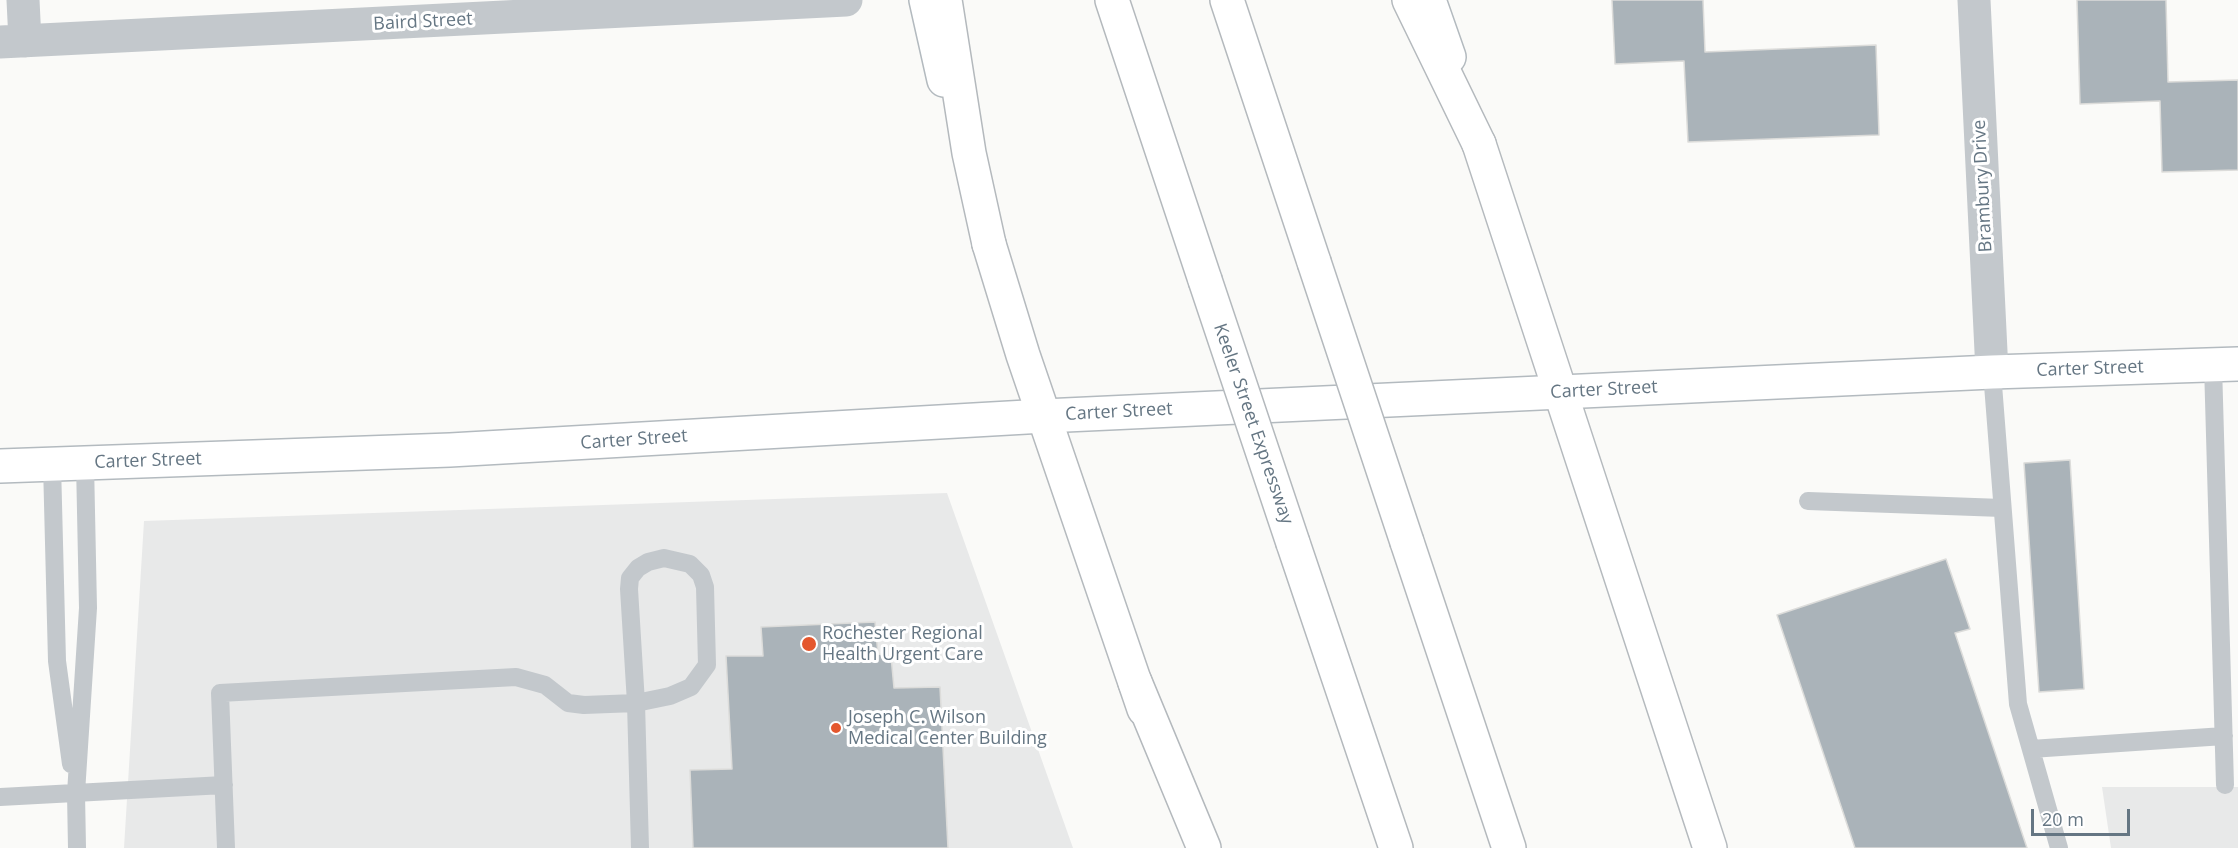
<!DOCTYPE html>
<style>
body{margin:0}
#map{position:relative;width:2238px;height:848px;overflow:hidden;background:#fafaf8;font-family:"Open Sans",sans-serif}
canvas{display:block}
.scale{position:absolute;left:2031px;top:809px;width:99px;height:27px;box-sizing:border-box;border:3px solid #657683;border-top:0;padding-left:8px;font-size:18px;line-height:21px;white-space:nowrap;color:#657683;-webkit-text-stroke:4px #fff;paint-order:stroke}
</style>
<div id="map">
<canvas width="2238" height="848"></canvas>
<div class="scale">20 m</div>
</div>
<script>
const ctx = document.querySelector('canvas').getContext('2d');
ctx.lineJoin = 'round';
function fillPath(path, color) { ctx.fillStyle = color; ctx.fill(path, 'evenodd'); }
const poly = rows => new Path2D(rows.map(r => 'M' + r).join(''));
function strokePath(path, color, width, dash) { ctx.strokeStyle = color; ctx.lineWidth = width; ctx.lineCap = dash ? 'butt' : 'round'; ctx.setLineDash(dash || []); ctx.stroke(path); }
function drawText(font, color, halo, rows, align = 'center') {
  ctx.font = font + ' "Open Sans",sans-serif'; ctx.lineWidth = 6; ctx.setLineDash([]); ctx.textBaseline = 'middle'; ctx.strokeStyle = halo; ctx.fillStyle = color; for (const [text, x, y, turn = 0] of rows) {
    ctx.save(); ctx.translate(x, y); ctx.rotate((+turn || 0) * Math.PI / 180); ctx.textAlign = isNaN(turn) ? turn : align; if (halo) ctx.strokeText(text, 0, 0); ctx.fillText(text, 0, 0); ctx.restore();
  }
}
fillPath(poly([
 [947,493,1073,848,124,848,144,521],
 [2102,787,2238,787,2238,848,2111,848]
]), '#e8e9e9');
const building = poly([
 [1612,0,1703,0,1705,52,1876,45,1879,135,1688,142,1684,61,1615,64,1612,0],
 [2077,0,2166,0,2168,82,2238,80,2238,170,2162,172,2160,101,2080,104,2077,0],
 [2070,460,2084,689,2039,692,2024,463,2070,460],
 [1946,559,1970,629,1955,633,2027,848,1855,848,1777,615,1946,559],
 [875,622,878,654,891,656,894,688,940,687,948,848,693,848,690,770,732,769,726,656,763,656,761,627,875,622]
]);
fillPath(building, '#aab3b9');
strokePath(building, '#dcdcda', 1.5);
const secondary = poly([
 [926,0,944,80],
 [1429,0,1449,57],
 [0,466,450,450,1044,416,1992,372,2238,364]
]);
const primary = poly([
 [1479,144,1710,848],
 [989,244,1023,355,1144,709]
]);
const motorway = poly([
 [945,0,969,153,989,244],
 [1112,0,1205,280],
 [1227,0,1314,262],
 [1409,0,1479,144],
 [1407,542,1509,848],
 [1293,543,1396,848],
 [1135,682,1204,848]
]);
strokePath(secondary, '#b3babf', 36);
strokePath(primary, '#b5babe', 36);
strokePath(motorway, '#b4b9bd', 36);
strokePath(poly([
 [2213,365,2225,785],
 [1992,372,2018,704,2059,848],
 [52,464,57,661,71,764],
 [1808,501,2002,508],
 [2031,749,2224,736],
 [0,797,224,785],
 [77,848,76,793,88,608,85,463],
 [226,848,220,693,516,677,545,685,568,703,584,705,636,703,670,696,691,687,707,665,705,587,701,575,690,564,664,558,648,562,638,568,630,578,629,589,636,703,640,848]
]), '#c3c8cc', 18);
strokePath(poly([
 [23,0,25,41],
 [1974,0,1992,372],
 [0,42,846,0]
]), '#c3c8cc', 33);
strokePath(secondary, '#fff', 33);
strokePath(primary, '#fff', 33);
strokePath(motorway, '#fff', 33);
const motorwayBridge = poly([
 [1314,262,1407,542],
 [1205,280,1293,543]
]);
strokePath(motorwayBridge, '#b4b9bd', 36, []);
strokePath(motorwayBridge, '#fff', 33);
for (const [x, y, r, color] of [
 [809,644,8,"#e4572e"],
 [836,728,6,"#e4572e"]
]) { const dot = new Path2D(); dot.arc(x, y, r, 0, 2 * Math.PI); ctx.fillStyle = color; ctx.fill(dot); strokePath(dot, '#fff', 2); }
drawText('18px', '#657683', '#fff', [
 ["Baird Street",423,22,-3],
 ["Brambury Drive",1983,186,-93],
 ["Carter Street",2090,369,-2],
 ["Carter Street",1604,390,-3],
 ["Carter Street",1119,412,-3],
 ["Keeler Street Expressway",1253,424,71],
 ["Carter Street",634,440,-4],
 ["Carter Street",148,461,-2]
]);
drawText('18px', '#657683', '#fff', [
 ["Rochester Regional",822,634],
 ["Health Urgent Care",822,655],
 ["Joseph C. Wilson",848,718],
 ["Medical Center Building",848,739]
], 'left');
</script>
